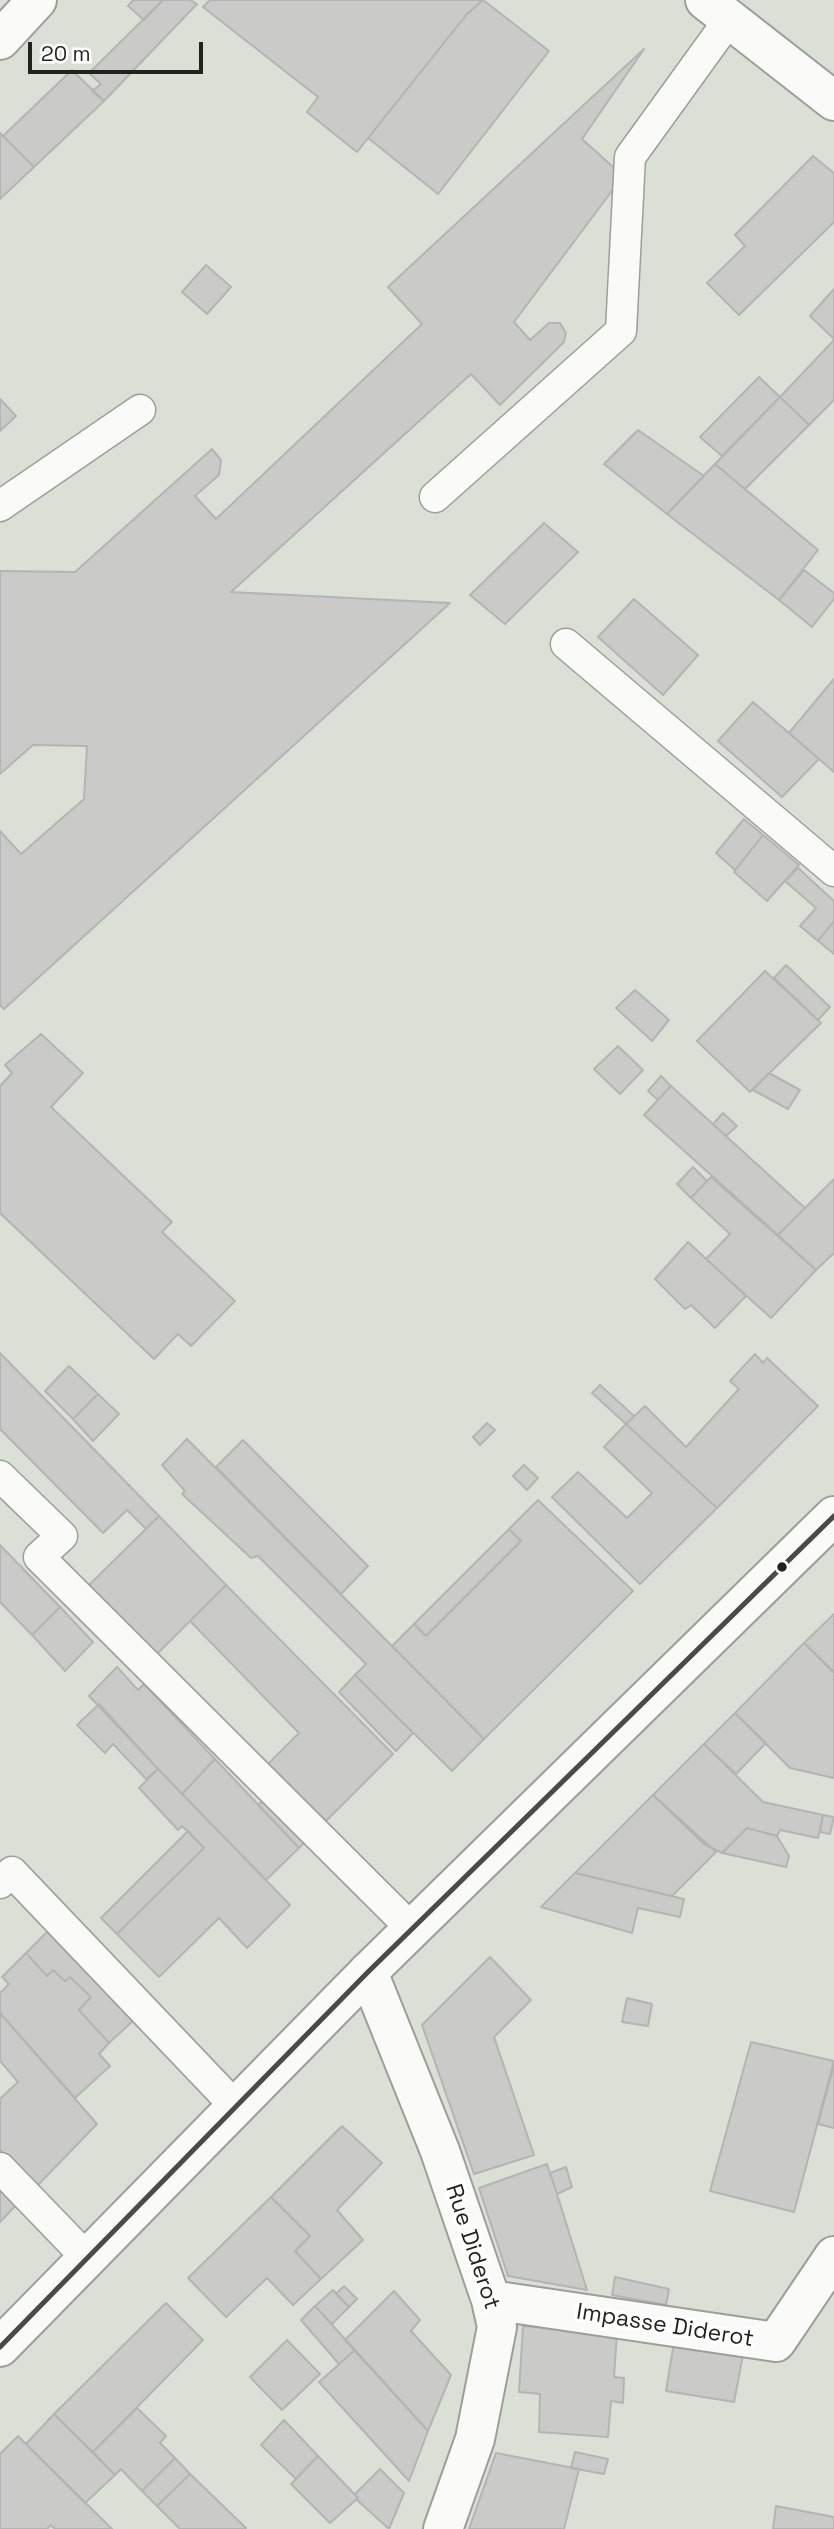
<!DOCTYPE html>
<style>
body{margin:0}
#map{position:relative;width:834px;height:2529px;overflow:hidden;background:#dbe0d7;font-family:"Space Grotesk",sans-serif}
canvas{display:block}
.scale{position:absolute;left:28px;top:42px;width:175px;height:32px;box-sizing:border-box;border:4px solid #1f231c;border-top:0;padding-left:9px;font-size:21px;line-height:24px;white-space:nowrap;color:#1f231c;-webkit-text-stroke:5px #fff;paint-order:stroke}
</style>
<div id="map">
<canvas width="834" height="2529"></canvas>
<div class="scale">20 m</div>
</div>
<script>
const ctx = document.querySelector('canvas').getContext('2d');
ctx.lineJoin = 'round';
function fillPath(path, color) { ctx.fillStyle = color; ctx.fill(path, 'evenodd'); }
const poly = rows => new Path2D(rows.map(r => 'M' + r).join(''));
function strokePath(path, color, width, dash) { ctx.strokeStyle = color; ctx.lineWidth = width; ctx.lineCap = dash ? 'butt' : 'round'; ctx.setLineDash(dash || []); ctx.stroke(path); }
function drawText(font, color, halo, rows, align = 'center') {
  ctx.font = font + ' "Space Grotesk",sans-serif'; ctx.lineWidth = 7; ctx.setLineDash([]); ctx.textBaseline = 'middle'; ctx.strokeStyle = halo; ctx.fillStyle = color; for (const [text, x, y, turn = 0] of rows) {
    ctx.save(); ctx.translate(x, y); ctx.rotate((+turn || 0) * Math.PI / 180); ctx.textAlign = isNaN(turn) ? turn : align; if (halo) ctx.strokeText(text, 0, 0); ctx.fillText(text, 0, 0); ctx.restore();
  }
}
const building = poly([
 [133,0,163,0,144,20,128,6,133,0],
 [163,0,190,0,197,4,104,101,92,91,101,84,89,73,163,0],
 [210,0,483,0,467,14,357,152,307,112,318,97,203,7,210,0],
 [483,0,549,51,438,194,368,138,467,14,483,0],
 [644,49,582,139,623,176,514,322,530,340,549,323,560,323,566,333,564,342,500,405,471,374,231,592,450,603,4,1009,0,1005,0,831,21,854,84,799,87,746,33,745,0,774,0,571,75,572,212,449,221,460,219,475,195,496,216,519,422,324,388,287,644,49],
 [72,70,104,101,34,167,3,136,72,70],
 [0,133,34,167,0,199,0,133],
 [813,156,834,173,834,222,739,315,707,283,745,246,735,235,813,156],
 [206,265,231,287,207,314,182,292,206,265],
 [834,289,834,339,810,316,834,289],
 [834,340,834,400,809,425,780,397,834,340],
 [759,377,780,397,722,456,700,437,759,377],
 [780,397,809,425,745,489,715,464,780,397],
 [0,399,16,416,0,431,0,399],
 [638,430,704,476,667,514,604,464,638,430],
 [715,464,818,550,779,600,667,514,715,464],
 [544,523,578,552,505,624,470,595,544,523],
 [804,570,834,593,834,599,812,627,779,600,804,570],
 [634,599,698,655,663,695,598,637,634,599],
 [834,679,834,772,789,733,834,679],
 [753,702,819,759,782,797,718,741,753,702],
 [744,819,763,835,735,870,716,853,744,819],
 [763,835,799,865,767,901,734,872,763,835],
 [798,868,834,901,834,921,818,941,800,926,816,908,785,881,798,868],
 [834,921,834,954,818,941,834,921],
 [786,965,830,1007,818,1020,774,978,786,965],
 [765,971,821,1023,750,1092,697,1041,765,971],
 [635,990,669,1020,652,1041,616,1008,635,990],
 [41,1034,83,1073,51,1107,172,1222,162,1232,235,1301,191,1346,178,1334,154,1359,0,1213,0,1086,12,1073,5,1065,41,1034],
 [618,1046,643,1070,620,1094,594,1069,618,1046],
 [769,1073,800,1090,788,1109,753,1090,769,1073],
 [661,1076,671,1086,658,1100,648,1091,661,1076],
 [671,1086,805,1208,778,1235,644,1115,671,1086],
 [723,1113,737,1126,726,1136,713,1124,723,1113],
 [693,1167,707,1181,691,1198,677,1184,693,1167],
 [711,1177,816,1270,771,1318,706,1259,730,1234,691,1198,711,1177],
 [834,1179,834,1253,816,1270,778,1235,834,1179],
 [688,1242,746,1296,715,1328,691,1305,685,1309,655,1279,688,1242],
 [0,1353,159,1516,146,1529,127,1510,103,1533,0,1429,0,1353],
 [755,1354,763,1363,767,1358,818,1406,717,1508,626,1424,645,1406,686,1447,739,1389,730,1381,755,1354],
 [69,1366,98,1394,73,1419,45,1391,69,1366],
 [600,1385,634,1416,626,1424,592,1393,600,1385],
 [98,1394,119,1414,93,1441,73,1419,98,1394],
 [487,1423,495,1430,480,1445,473,1437,487,1423],
 [626,1424,717,1508,640,1584,552,1497,578,1472,627,1518,652,1493,604,1447,626,1424],
 [187,1439,484,1739,452,1771,355,1675,366,1664,258,1556,251,1558,182,1494,185,1491,162,1465,187,1439],
 [243,1440,368,1566,341,1594,216,1467,243,1440],
 [524,1465,538,1478,527,1490,513,1476,524,1465],
 [538,1500,633,1591,484,1739,392,1646,414,1624,426,1636,521,1541,509,1529,538,1500],
 [159,1516,226,1585,151,1660,83,1591,159,1516],
 [509,1529,521,1541,426,1636,414,1624,509,1529],
 [0,1545,60,1607,32,1635,0,1602,0,1545],
 [226,1585,393,1754,319,1828,263,1769,299,1733,190,1621,226,1585],
 [60,1607,93,1642,65,1671,32,1635,60,1607],
 [834,1614,834,1672,804,1643,834,1614],
 [804,1643,834,1673,834,1778,790,1768,735,1713,804,1643],
 [117,1667,138,1690,144,1684,215,1759,182,1794,89,1696,117,1667],
 [355,1675,413,1733,396,1751,339,1692,355,1675],
 [99,1704,158,1769,146,1779,113,1744,105,1753,77,1725,99,1704],
 [735,1713,766,1743,736,1774,704,1744,735,1713],
 [704,1744,763,1802,823,1815,818,1838,780,1830,777,1836,747,1828,722,1853,704,1844,653,1795,704,1744],
 [215,1759,299,1848,266,1880,182,1794,215,1759],
 [158,1769,290,1905,247,1948,219,1918,159,1977,117,1934,204,1848,182,1826,178,1830,139,1788,158,1769],
 [276,1788,317,1830,299,1848,258,1805,276,1788],
 [653,1795,716,1852,672,1896,575,1873,653,1795],
 [823,1815,834,1817,830,1834,820,1832,823,1815],
 [747,1828,777,1836,789,1856,786,1867,722,1853,747,1828],
 [188,1831,204,1848,117,1934,101,1918,188,1831],
 [575,1873,684,1899,680,1917,638,1908,632,1933,541,1907,575,1873],
 [48,1931,135,2019,109,2043,79,2010,91,1997,70,1977,65,1981,53,1970,47,1976,26,1953,48,1931],
 [26,1953,47,1976,53,1970,65,1981,70,1977,91,1997,79,2010,109,2043,99,2054,110,2066,75,2098,0,2013,0,1993,9,1984,2,1977,26,1953],
 [490,1957,531,2000,494,2037,534,2155,474,2174,422,2025,490,1957],
 [627,1998,652,2004,648,2026,622,2022,627,1998],
 [0,2013,97,2124,38,2185,0,2150,0,2099,18,2082,0,2061,0,2013],
 [751,2042,834,2061,794,2212,710,2191,751,2042],
 [834,2065,834,2128,818,2124,834,2065],
 [342,2126,382,2163,337,2210,363,2240,321,2279,295,2251,310,2236,271,2197,342,2126],
 [547,2164,557,2194,587,2290,508,2276,479,2188,547,2164],
 [566,2167,572,2187,557,2194,550,2173,566,2167],
 [0,2184,20,2201,0,2222,0,2184],
 [271,2197,310,2236,295,2251,321,2279,293,2305,267,2278,226,2317,188,2278,271,2197],
 [615,2277,669,2289,666,2305,612,2295,615,2277],
 [344,2286,357,2299,349,2307,336,2294,344,2286],
 [333,2290,349,2307,332,2324,315,2306,333,2290],
 [394,2291,420,2320,411,2331,451,2375,428,2431,345,2340,394,2291],
 [166,2303,203,2340,93,2452,54,2414,166,2303],
 [315,2306,355,2350,339,2364,301,2320,315,2306],
 [523,2326,617,2333,614,2377,624,2378,623,2403,611,2401,608,2437,539,2432,540,2394,519,2392,523,2326],
 [287,2340,320,2374,282,2410,250,2377,287,2340],
 [674,2342,743,2355,734,2402,666,2391,674,2342],
 [355,2350,428,2431,409,2481,319,2382,355,2350],
 [137,2408,166,2436,160,2443,175,2458,142,2491,121,2469,115,2475,93,2452,137,2408],
 [54,2414,115,2475,85,2503,26,2444,54,2414],
 [284,2420,318,2456,296,2479,261,2445,284,2420],
 [18,2436,26,2444,112,2529,55,2529,51,2525,47,2529,0,2529,0,2454,18,2436],
 [575,2452,608,2459,604,2474,571,2468,575,2452],
 [496,2453,579,2469,564,2529,469,2529,496,2453],
 [318,2456,358,2498,330,2523,291,2484,318,2456],
 [175,2458,190,2474,157,2506,142,2491,175,2458],
 [380,2469,404,2493,389,2529,357,2500,358,2498,355,2494,380,2469],
 [190,2474,246,2528,245,2529,180,2529,157,2506,190,2474],
 [776,2506,834,2517,834,2529,773,2529,776,2506]
]);
fillPath(building, '#cacac8');
strokePath(building, '#b3b4b3', 2);
const service = poly([
 [435,497,621,331,630,157,729,20],
 [0,506,140,410],
 [566,644,834,871],
 [0,1476,62,1536,39,1557,412,1929],
 [0,1883,12,1872,236,2107],
 [0,2168,87,2258]
]);
const minor = poly([
 [0,40,37,0],
 [368,1972,440,2151,491,2300,497,2327,475,2439,443,2529],
 [491,2300,776,2342,834,2256]
]);
const secondary = poly([
 [705,0,834,101],
 [0,2347,368,1972,834,1516]
]);
strokePath(service, '#9b9f98', 33);
strokePath(minor, '#9b9f98', 42);
strokePath(secondary, '#9b9f98', 42);
strokePath(service, '#fafaf9', 30);
strokePath(minor, '#fafaf9', 38);
strokePath(secondary, '#fafaf9', 38);
strokePath(poly([
 [0,2347,368,1972,834,1516]
]), '#4a4a49', 5);
for (const [x, y, r, color] of [
 [782,1567,6,"#1f231c"]
]) { const dot = new Path2D(); dot.arc(x, y, r, 0, 2 * Math.PI); ctx.fillStyle = color; ctx.fill(dot); strokePath(dot, '#fff', 2.5); }
drawText('23px', '#1f231c', '#fff', [
 ["Rue Diderot",472,2247,72],
 ["Impasse Diderot",665,2326,9]
]);
</script>
